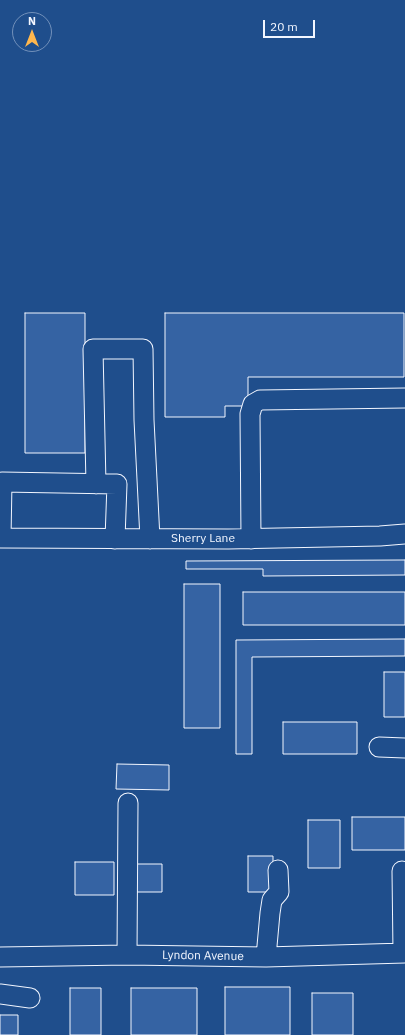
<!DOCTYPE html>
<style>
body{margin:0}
#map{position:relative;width:405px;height:1035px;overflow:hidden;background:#1f4e8c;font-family:"IBM Plex Sans",sans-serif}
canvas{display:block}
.north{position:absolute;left:12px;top:12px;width:40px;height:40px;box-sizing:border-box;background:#1f4e8c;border:1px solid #7391ba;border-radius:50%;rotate:0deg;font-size:11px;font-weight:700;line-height:16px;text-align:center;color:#f2f6ff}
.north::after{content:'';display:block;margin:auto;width:14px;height:18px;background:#ffb74d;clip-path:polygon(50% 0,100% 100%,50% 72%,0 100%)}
.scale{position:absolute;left:263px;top:20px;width:52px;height:18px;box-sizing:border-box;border:2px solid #f2f6ff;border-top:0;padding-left:5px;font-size:12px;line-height:14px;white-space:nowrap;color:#f2f6ff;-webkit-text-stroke:3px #1f4e8c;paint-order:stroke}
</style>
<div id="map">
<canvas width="405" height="1035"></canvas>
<div class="north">N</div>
<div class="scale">20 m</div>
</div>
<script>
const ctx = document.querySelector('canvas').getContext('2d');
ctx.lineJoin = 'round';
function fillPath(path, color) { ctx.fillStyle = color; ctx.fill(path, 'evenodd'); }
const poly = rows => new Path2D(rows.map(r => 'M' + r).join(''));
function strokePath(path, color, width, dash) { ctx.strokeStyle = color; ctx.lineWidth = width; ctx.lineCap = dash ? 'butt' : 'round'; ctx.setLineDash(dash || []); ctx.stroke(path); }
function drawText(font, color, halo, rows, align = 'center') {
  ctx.font = font + ' "IBM Plex Sans",sans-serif'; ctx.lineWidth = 3; ctx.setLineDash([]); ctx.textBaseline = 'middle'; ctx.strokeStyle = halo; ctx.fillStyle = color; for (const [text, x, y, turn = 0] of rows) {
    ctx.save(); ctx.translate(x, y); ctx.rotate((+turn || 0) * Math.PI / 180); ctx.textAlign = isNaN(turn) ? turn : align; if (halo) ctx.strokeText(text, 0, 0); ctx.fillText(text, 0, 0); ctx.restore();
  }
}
const building = poly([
 [25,313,85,313,85,453,25,453,25,313],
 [165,313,404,313,404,377,248,377,248,406,225,406,225,417,165,417,165,313],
 [405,560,405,575,263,576,263,569,186,569,186,561,405,560],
 [184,584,220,584,220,728,184,728,184,584],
 [243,592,405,592,405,625,243,625,243,592],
 [405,639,405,656,252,657,252,754,236,754,236,640,405,639],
 [384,672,405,672,405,717,384,717,384,672],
 [283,722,357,722,357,754,283,754,283,722],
 [117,764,169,765,169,790,116,789,117,764],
 [352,817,405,817,405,850,352,850,352,817],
 [308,820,340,820,340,868,308,868,308,820],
 [248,856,273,856,273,892,248,892,248,856],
 [75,862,114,862,114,895,75,895,75,862],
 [134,864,162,864,162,892,133,892,134,864],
 [225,987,290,987,290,1035,225,1035,225,987],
 [70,988,101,988,101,1035,70,1035,70,988],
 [131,988,197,988,197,1035,131,1035,131,988],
 [312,993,353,993,353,1035,312,1035,312,993],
 [0,1015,18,1015,18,1035,0,1035,0,1015]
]);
fillPath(building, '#3563a3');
strokePath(building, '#f2f6ff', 1);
const minor = poly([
 [96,484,93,349,143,349,144,420,150,539],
 [0,538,228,539,380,536,405,534],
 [1,538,2,482,117,484,115,539],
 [251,539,250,414,253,404,260,400,405,398],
 [379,747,405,748],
 [402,871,403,953],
 [127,955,128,803],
 [0,957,127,955,266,957,405,953],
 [266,957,270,913,272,900,279,892,278,870],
 [0,994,30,998]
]);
strokePath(minor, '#f2f6ff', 21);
strokePath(minor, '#1f4e8c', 19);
drawText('12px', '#f2f6ff', '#1f4e8c', [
 ["Sherry Lane",203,539],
 ["Lyndon Avenue",203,956,1]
]);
</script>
